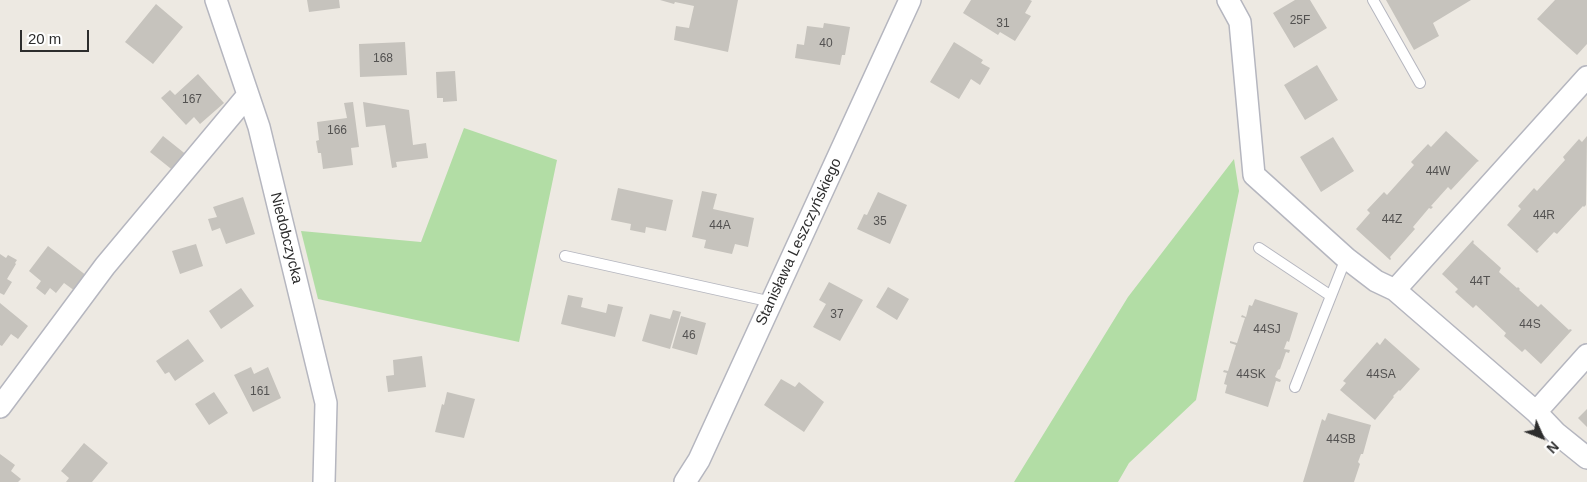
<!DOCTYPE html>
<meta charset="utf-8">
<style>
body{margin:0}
#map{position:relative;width:1587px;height:482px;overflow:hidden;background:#ede9e2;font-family:Helvetica,sans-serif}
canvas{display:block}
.north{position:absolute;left:1517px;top:412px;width:50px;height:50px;-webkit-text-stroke:4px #fff;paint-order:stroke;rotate:134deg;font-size:14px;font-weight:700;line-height:20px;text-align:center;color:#2d2d2d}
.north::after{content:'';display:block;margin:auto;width:18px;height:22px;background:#2d2d2d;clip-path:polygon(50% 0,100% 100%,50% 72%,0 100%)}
.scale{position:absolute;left:20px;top:30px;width:69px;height:22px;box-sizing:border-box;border:2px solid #2d2d2d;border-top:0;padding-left:6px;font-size:15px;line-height:18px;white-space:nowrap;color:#2d2d2d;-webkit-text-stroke:4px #fff;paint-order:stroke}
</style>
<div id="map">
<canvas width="1587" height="482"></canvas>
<div class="north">N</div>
<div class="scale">20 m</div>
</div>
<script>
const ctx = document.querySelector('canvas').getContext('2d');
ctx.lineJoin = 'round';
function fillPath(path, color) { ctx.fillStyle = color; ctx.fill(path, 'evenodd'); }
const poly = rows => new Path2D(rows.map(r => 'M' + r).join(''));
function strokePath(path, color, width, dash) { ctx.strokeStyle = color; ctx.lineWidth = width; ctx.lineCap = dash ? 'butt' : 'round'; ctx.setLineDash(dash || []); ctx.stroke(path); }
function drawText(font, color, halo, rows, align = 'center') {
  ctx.font = font + ' Helvetica,sans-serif'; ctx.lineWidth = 4; ctx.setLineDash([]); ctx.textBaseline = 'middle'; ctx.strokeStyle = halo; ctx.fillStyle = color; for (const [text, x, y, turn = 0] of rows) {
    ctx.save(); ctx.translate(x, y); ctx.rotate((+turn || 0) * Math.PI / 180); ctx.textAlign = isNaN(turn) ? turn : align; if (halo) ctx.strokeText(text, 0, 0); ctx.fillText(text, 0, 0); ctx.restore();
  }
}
fillPath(poly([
 [464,128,557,160,519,342,318,299,301,231,421,242],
 [1234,159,1239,191,1196,400,1129,463,1118,482,1014,482,1128,297]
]), '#b2dda5');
fillPath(poly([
 [307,0,339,0,340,8,309,12],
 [660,0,738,0,728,52,674,40,676,26,689,28,694,6,675,2,674,4],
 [971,0,1030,0,1032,1,1025,13,1031,16,1015,41,1000,32,998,35,963,13],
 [1295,0,1310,0,1327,28,1294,48,1273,13],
 [1386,0,1471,0,1433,23,1439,36,1414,50],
 [1555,0,1587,0,1587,44,1577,55,1537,19],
 [156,4,183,27,153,64,125,42],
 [824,23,850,27,845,55,842,55,840,65,795,58,797,44,804,45,807,26,823,28],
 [405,42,407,75,360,77,359,44],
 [954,42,983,60,981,63,990,68,980,85,971,79,959,99,930,82],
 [1317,65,1338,100,1305,120,1284,85],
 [455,71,457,101,443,102,443,98,437,98,436,72],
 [198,74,224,103,200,124,194,117,186,125,161,98,170,90,175,95],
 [353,102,359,147,351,148,353,165,323,169,321,153,318,153,316,141,319,140,317,122,347,118,344,103],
 [363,102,409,110,413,145,426,143,428,158,396,162,397,167,392,168,385,125,366,127],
 [1446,131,1479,161,1477,162,1451,190,1448,187,1431,206,1433,207,1431,209,1429,208,1413,227,1415,229,1390,257,1391,259,1390,260,1356,229,1370,213,1367,210,1384,192,1387,195,1414,165,1411,162,1428,144,1431,147],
 [163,136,188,156,175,172,150,152],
 [1587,136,1586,205,1584,207,1583,206,1557,234,1554,232,1537,250,1539,251,1537,253,1507,225,1521,209,1518,206,1534,188,1537,191,1565,160,1563,157,1579,139,1582,142],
 [1333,137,1354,171,1321,192,1300,157],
 [618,188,673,200,666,231,646,227,645,233,630,230,631,224,611,220],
 [702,191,717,194,713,209,754,218,748,247,735,244,732,254,704,248,706,240,692,237],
 [878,192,907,205,890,244,857,229,864,214,867,215],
 [243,197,255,234,226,244,220,228,212,231,208,219,217,217,213,207],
 [1473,240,1474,242,1473,243,1501,268,1499,272,1517,288,1518,287,1520,289,1519,290,1538,307,1541,304,1569,330,1570,329,1572,330,1541,364,1525,349,1522,352,1504,336,1506,333,1476,305,1473,308,1455,292,1458,289,1442,274],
 [196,244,203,266,180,274,172,251],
 [48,246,87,276,75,291,64,283,56,293,50,288,45,295,36,288,41,281,29,271],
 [0,254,6,258,8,255,17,260,15,263,16,264,7,279,12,282,4,295,0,293],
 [829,282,863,300,840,341,813,327,826,304,819,300],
 [888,287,909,299,897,320,876,307],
 [241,288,254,306,221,329,209,311],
 [568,295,583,298,581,307,593,310,606,313,608,304,623,307,615,337,561,324],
 [1255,299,1298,313,1289,342,1287,341,1284,349,1290,350,1289,353,1286,352,1280,369,1278,370,1275,377,1281,380,1280,382,1276,381,1268,407,1225,393,1227,385,1224,384,1227,373,1223,372,1224,370,1228,371,1236,345,1230,343,1230,341,1237,343,1245,318,1241,317,1242,315,1246,317,1249,305,1252,306],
 [0,303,28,326,18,339,11,334,2,346,0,345],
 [673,310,681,312,670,349,642,341,650,314,670,319],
 [681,316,706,323,697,355,672,348],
 [1385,338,1420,369,1400,391,1399,390,1393,396,1394,397,1375,420,1340,390,1346,383,1343,381,1377,342,1380,345],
 [188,339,204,361,175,381,169,372,165,374,156,361],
 [422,356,426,387,388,392,386,376,394,375,393,360],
 [251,367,254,374,268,367,281,398,253,412,234,375],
 [781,379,795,387,799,382,824,402,804,432,764,405],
 [214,392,228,413,209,425,195,404],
 [447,392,475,399,464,438,435,432,442,404,444,405],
 [1587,409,1587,427,1578,418],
 [1328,413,1371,425,1363,454,1361,454,1358,462,1360,464,1354,482,1303,482,1322,419,1325,421],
 [84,443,108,463,92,482,66,482,69,478,61,471],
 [0,454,15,465,11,471,21,479,18,482,0,482]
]), '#c6c3bd');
const service = poly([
 [1373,0,1420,83],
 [1259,248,1331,296],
 [565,256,772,302],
 [1295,387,1346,258]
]);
const minor = poly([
 [216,0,259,127,326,403,324,482],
 [1228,0,1240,22,1254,175,1346,258,1376,281,1395,290,1536,412,1556,433,1587,458],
 [1395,290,1587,77],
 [0,407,105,266,248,95],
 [1536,412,1587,355],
 [685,482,699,460,910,0]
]);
strokePath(service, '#b5b6bf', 12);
strokePath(minor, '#b5b6bf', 24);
strokePath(service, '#fff', 10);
strokePath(minor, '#fff', 21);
drawText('12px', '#535251', null, [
 ["25F",1300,21],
 ["31",1003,24],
 ["40",826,44],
 ["168",383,59],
 ["167",192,100],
 ["166",337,131],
 ["44W",1438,172],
 ["44R",1544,216],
 ["44Z",1392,220],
 ["35",880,222],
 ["44A",720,226],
 ["44T",1480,282],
 ["37",837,315],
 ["44S",1530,325],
 ["44SJ",1267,330],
 ["46",689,336],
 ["44SK",1251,375],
 ["44SA",1381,375],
 ["161",260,392],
 ["44SB",1341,440]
]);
drawText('15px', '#2d2d2d', '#fff', [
 ["Niedobczycka",286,238,76],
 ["Stanisława Leszczyńskiego",799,242,-65]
]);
</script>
